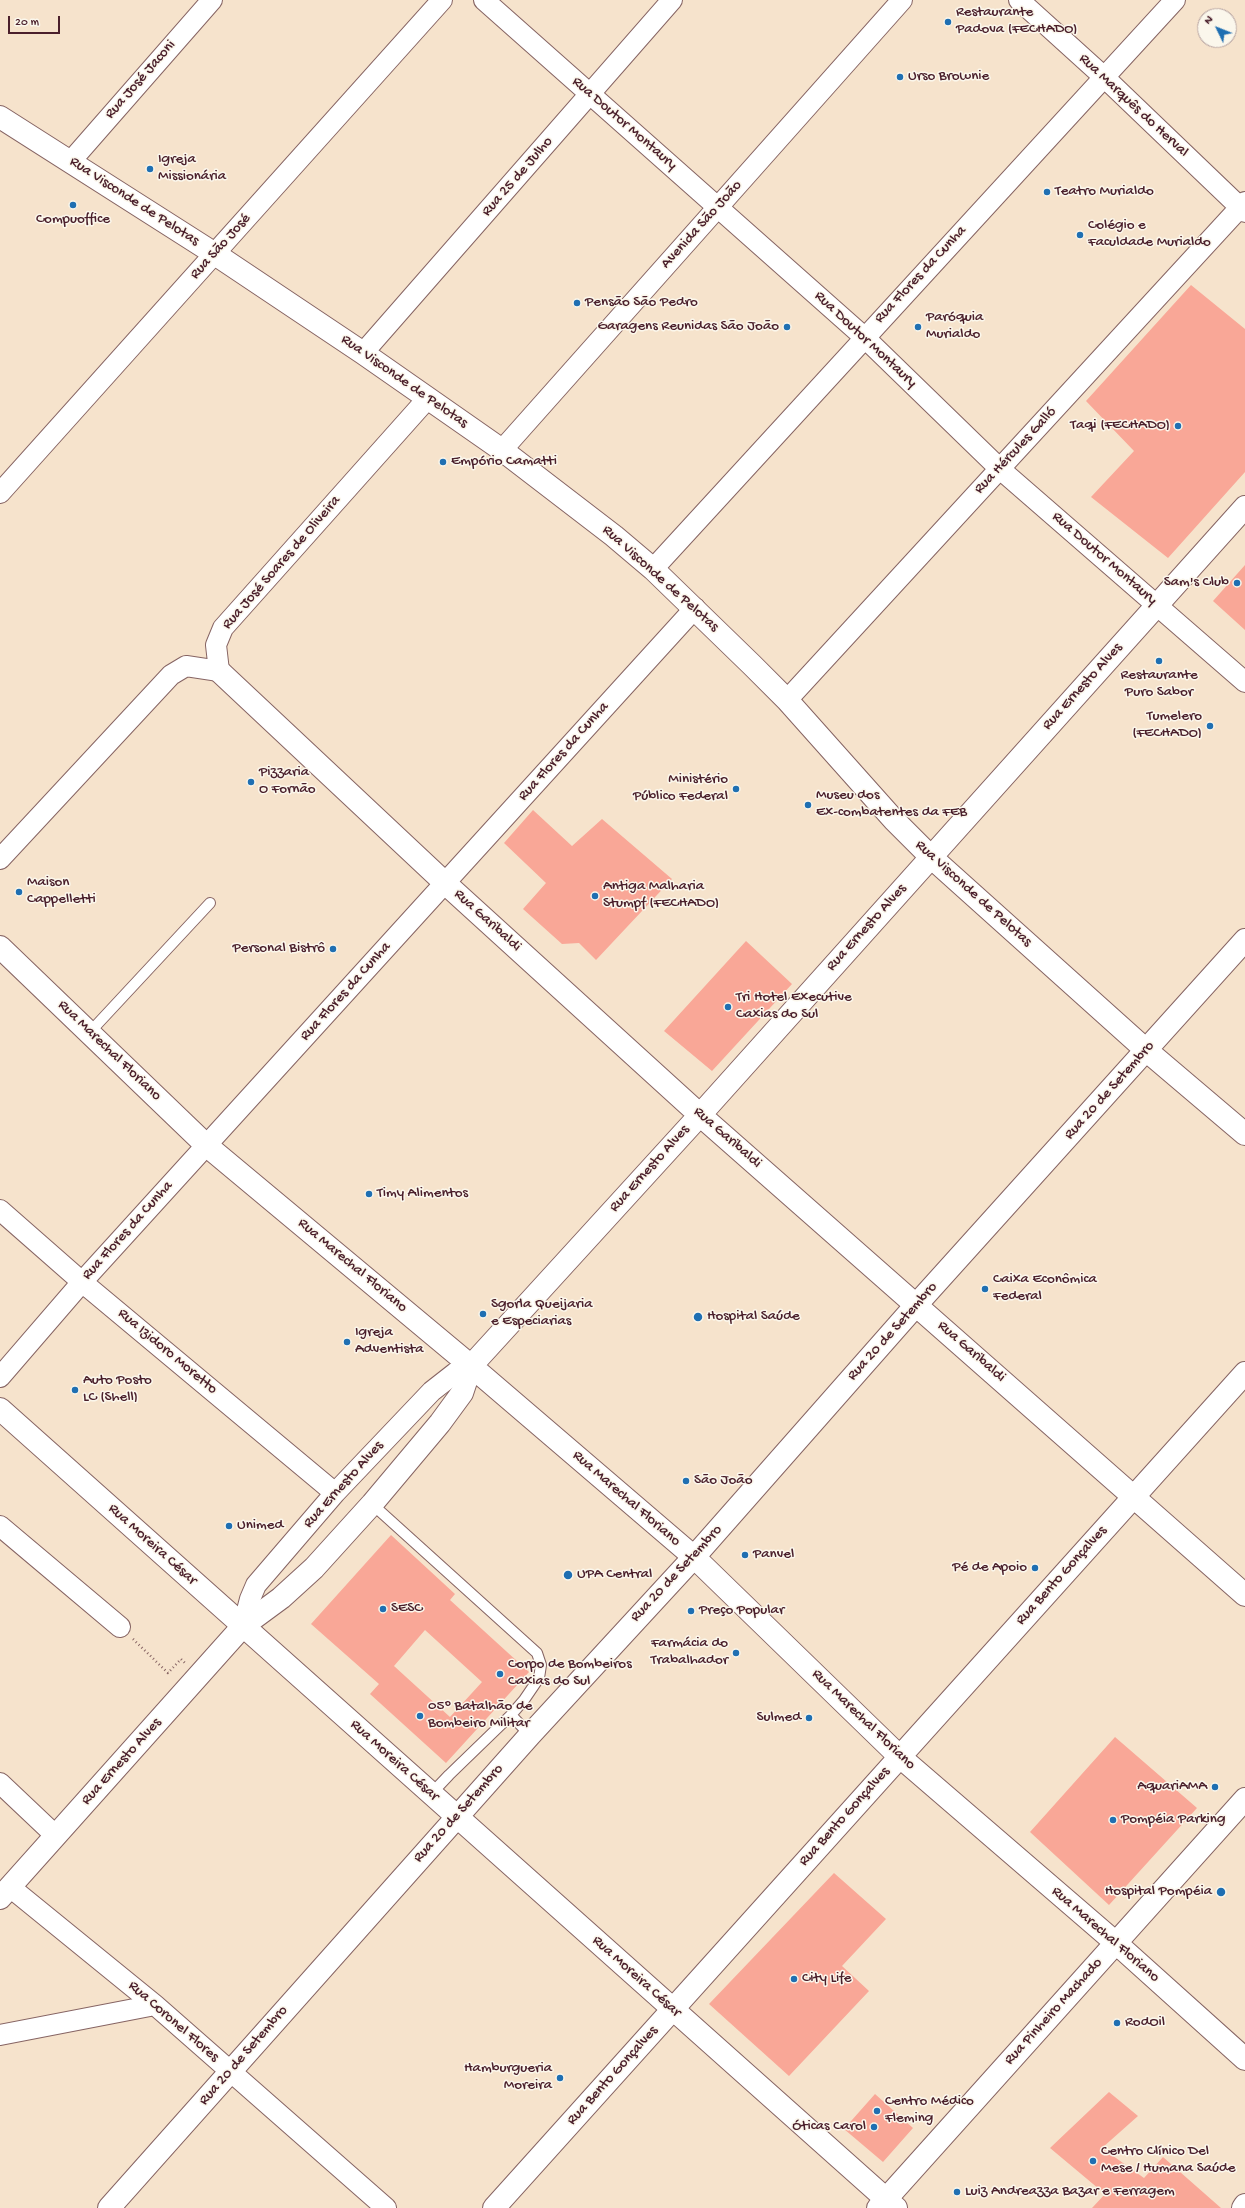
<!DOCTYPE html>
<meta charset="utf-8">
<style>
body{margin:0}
#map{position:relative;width:1245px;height:2208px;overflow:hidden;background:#f6e3cc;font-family:"Gochi Hand",sans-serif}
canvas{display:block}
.north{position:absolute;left:1197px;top:8px;width:40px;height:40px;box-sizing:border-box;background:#fbf7ec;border:1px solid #b4a19f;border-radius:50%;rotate:313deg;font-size:11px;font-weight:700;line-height:16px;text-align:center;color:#4a1f2b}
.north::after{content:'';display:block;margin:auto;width:14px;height:18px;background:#1f6fb2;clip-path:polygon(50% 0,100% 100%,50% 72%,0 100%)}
.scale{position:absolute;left:8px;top:16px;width:52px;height:18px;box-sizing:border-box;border:2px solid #4a1f2b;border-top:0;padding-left:5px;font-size:12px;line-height:14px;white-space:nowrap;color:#4a1f2b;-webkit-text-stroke:3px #fbf7ec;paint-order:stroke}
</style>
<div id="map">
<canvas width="1245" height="2208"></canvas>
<div class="north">N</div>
<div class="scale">20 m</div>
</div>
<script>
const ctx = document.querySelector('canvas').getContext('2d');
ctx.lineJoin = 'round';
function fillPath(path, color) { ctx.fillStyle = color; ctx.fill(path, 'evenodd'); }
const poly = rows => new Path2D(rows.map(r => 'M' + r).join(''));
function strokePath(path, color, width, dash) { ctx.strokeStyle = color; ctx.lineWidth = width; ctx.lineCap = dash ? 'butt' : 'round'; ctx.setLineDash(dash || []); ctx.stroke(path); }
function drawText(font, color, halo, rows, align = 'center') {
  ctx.font = font + ' "Gochi Hand",sans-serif'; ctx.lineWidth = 3; ctx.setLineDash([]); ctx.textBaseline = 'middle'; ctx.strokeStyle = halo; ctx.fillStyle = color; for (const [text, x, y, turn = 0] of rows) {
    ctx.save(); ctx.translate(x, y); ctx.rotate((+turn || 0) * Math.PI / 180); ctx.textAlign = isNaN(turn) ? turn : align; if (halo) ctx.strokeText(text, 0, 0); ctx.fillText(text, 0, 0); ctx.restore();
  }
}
fillPath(poly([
 [1191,285,1245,329,1245,472,1168,558,1091,497,1134,451,1086,401],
 [1245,565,1245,630,1213,601],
 [533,810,572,846,602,819,672,879,596,960,579,943,562,944,523,909,546,883,504,843],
 [746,941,792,984,712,1071,664,1031],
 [391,1535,455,1594,450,1600,529,1672,446,1763,370,1694,379,1684,311,1624],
 [425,1630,482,1682,450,1717,394,1666],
 [1115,1737,1197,1808,1109,1905,1030,1832],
 [834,1873,886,1919,842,1966,869,1991,789,2076,709,2004],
 [1109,2092,1138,2116,1102,2148,1144,2178,1163,2157,1221,2208,1092,2208,1105,2194,1050,2148],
 [875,2094,913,2128,883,2162,844,2129]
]), '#f9a797');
const service = poly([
 [90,1032,210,903],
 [372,1504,537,1653,541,1665,539,1678,524,1700,511,1715,530,1735],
 [431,1794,449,1775,511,1715]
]);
const minor = poly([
 [484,0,864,337,1000,469,1245,682],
 [1019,0,1104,77,1245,212],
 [71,161,212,0],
 [363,353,672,0],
 [502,450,902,0],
 [0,493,442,0],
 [653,569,1175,0],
 [787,700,1245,202],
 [0,859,171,675,186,666,219,671,216,645,223,628,428,398],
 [0,1210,82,1282,335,1493],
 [0,1377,82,1282,695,608],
 [0,1526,120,1627],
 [243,1626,250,1599,256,1585,335,1493,432,1391,455,1373,471,1366],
 [0,1783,56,1836],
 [10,1887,155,2005,386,2208],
 [0,2035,155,2005]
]);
const tertiary = poly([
 [219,671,445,883,700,1115,1245,1595],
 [0,947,206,1145,471,1366,694,1557,899,1756,1116,1943,1245,2059],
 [0,1898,243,1626,281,1598,314,1568,372,1504,440,1423,462,1393,471,1366,700,1115,1245,507],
 [494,2208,1245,1373],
 [878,2208,1245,1799],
 [1243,2208,1245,2205]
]);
const primary = poly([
 [0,117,215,254,363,353,502,450,614,536,653,569,752,665,787,700,894,820,931,857,1146,1050,1245,1134],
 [0,1409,896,2208],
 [109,2208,530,1735,694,1557,917,1304,1245,940]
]);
strokePath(service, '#866463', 12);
strokePath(minor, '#866463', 22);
strokePath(tertiary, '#866463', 24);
strokePath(primary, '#866463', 24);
strokePath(poly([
 [133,1639,168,1673,181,1659,185,1663]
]), '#866463', 2.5, [1, 3]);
strokePath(service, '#fff', 10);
strokePath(minor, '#fff', 20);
strokePath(tertiary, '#fff', 22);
strokePath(primary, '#fff', 22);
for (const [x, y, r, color] of [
 [948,22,4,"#1f6fb2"],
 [900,77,4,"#1f6fb2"],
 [150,169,4,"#1f6fb2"],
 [1047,192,4,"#1f6fb2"],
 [73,205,4,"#1f6fb2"],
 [1080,235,4,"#1f6fb2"],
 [577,303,4,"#1f6fb2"],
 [787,327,4,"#1f6fb2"],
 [918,327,4,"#1f6fb2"],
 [1178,426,4,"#1f6fb2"],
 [443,462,4,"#1f6fb2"],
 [1237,583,4,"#1f6fb2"],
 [1159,661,4,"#1f6fb2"],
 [1210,726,4,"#1f6fb2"],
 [251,782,4,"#1f6fb2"],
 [736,789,4,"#1f6fb2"],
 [808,805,4,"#1f6fb2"],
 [19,892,4,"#1f6fb2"],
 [595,896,4,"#1f6fb2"],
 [333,949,4,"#1f6fb2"],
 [728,1007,4,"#1f6fb2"],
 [369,1194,4,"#1f6fb2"],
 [985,1289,4,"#1f6fb2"],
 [483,1314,4,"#1f6fb2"],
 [698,1317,5,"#1f6fb2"],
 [347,1342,4,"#1f6fb2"],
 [75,1390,4,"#1f6fb2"],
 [686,1481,4,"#1f6fb2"],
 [229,1526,4,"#1f6fb2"],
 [745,1555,4,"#1f6fb2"],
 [1035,1568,4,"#1f6fb2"],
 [568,1575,5,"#1f6fb2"],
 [383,1609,4,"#1f6fb2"],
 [691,1611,4,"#1f6fb2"],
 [736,1653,4,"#1f6fb2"],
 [500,1674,4,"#1f6fb2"],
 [420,1716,4,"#1f6fb2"],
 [809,1718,4,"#1f6fb2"],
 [1215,1787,4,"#1f6fb2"],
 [1113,1820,4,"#1f6fb2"],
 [1221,1892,5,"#1f6fb2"],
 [794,1979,4,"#1f6fb2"],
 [1117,2023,4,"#1f6fb2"],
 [560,2078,4,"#1f6fb2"],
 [877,2111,4,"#1f6fb2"],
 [874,2127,4,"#1f6fb2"],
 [1093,2161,4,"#1f6fb2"],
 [957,2192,4,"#1f6fb2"]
]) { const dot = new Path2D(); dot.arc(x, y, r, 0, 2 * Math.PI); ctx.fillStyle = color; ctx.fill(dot); strokePath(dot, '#fbf7ec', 1.5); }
drawText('15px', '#4a1f2b', '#fbf7ec', [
 ["Restaurante",956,13],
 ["Padova (FECHADO)",956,30],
 ["Urso Brownie",908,77],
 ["Igreja",158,160],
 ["Missionária",158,177],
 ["Teatro Murialdo",1055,192],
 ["Compuoffice",73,220,"center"],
 ["Colégio e",1088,226],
 ["Faculdade Murialdo",1088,243],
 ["Pensão São Pedro",585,303],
 ["Paróquia",926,318],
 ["Murialdo",926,335],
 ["Garagens Reunidas São João",779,327,"right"],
 ["Taqi (FECHADO)",1170,426,"right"],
 ["Empório Camatti",451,462],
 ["Sam's Club",1229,583,"right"],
 ["Restaurante",1159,676,"center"],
 ["Puro Sabor",1159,693,"center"],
 ["Tumelero",1202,717,"right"],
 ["(FECHADO)",1202,734,"right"],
 ["Pizzaria",259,773],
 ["O Fornão",259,790],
 ["Ministério",728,780,"right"],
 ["Público Federal",728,797,"right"],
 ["Museu dos",816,796],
 ["Ex-combatentes da FEB",816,813],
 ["Maison",27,883],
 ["Cappelletti",27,900],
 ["Antiga Malharia",603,887],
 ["Stumpf (FECHADO)",603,904],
 ["Personal Bistrô",325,949,"right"],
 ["Tri Hotel Executive",736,998],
 ["Caxias do Sul",736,1015],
 ["Timy Alimentos",377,1194],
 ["Caixa Econômica",993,1280],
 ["Federal",993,1297],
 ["Sgorla Queijaria",491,1305],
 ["e Especiarias",491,1322],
 ["Hospital Saúde",707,1317],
 ["Igreja",355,1333],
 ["Adventista",355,1350],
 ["Auto Posto",83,1381],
 ["LC (Shell)",83,1398],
 ["São João",694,1481],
 ["Unimed",237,1526],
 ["Panvel",753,1555],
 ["Pé de Apoio",1027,1568,"right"],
 ["UPA Central",577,1575],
 ["SESC",391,1609],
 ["Preço Popular",699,1611],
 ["Farmácia do",728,1644,"right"],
 ["Trabalhador",728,1661,"right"],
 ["Corpo de Bombeiros",508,1665],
 ["Caxias do Sul",508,1682],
 ["05º Batalhão de",428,1707],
 ["Bombeiro Militar",428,1724],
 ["Sulmed",801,1718,"right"],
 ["AquariAMA",1207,1787,"right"],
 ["Pompéia Parking",1121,1820],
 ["Hospital Pompéia",1212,1892,"right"],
 ["City Life",802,1979],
 ["RodOil",1125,2023],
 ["Hamburgueria",552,2069,"right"],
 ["Moreira",552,2086,"right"],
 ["Centro Médico",885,2102],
 ["Fleming",885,2119],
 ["Óticas Carol",866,2127,"right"],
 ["Centro Clínico Del",1101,2152],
 ["Mese / Humana Saúde",1101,2169],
 ["Luiz Andreazza Bazar e Ferragem",965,2192]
], 'left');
drawText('15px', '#4a1f2b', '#fbf7ec', [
 ["Rua José Jaconi",141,80,-49],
 ["Rua Marquês do Herval",1133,106,43],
 ["Rua Doutor Montaury",624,124,41],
 ["Rua 25 de Julho",518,177,-49],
 ["Rua Visconde de Pelotas",134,202,33],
 ["Avenida São João",702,225,-48],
 ["Rua São José",221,247,-48],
 ["Rua Flores da Cunha",921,275,-47],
 ["Rua Doutor Montaury",865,340,43],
 ["Rua Visconde de Pelotas",404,382,35],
 ["Rua Hércules Galló",1016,451,-47],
 ["Rua Doutor Montaury",1104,559,41],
 ["Rua José Soares de Oliveira",282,563,-49],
 ["Rua Visconde de Pelotas",660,579,42],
 ["Rua Ernesto Alves",1083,687,-48],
 ["Rua Flores da Cunha",564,752,-48],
 ["Rua Visconde de Pelotas",973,894,42],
 ["Rua Garibaldi",487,921,42],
 ["Rua Ernesto Alves",867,928,-48],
 ["Rua Flores da Cunha",346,992,-48],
 ["Rua Marechal Floriano",109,1051,44],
 ["Rua 20 de Setembro",1110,1091,-48],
 ["Rua Garibaldi",727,1138,41],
 ["Rua Ernesto Alves",650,1169,-48],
 ["Rua Flores da Cunha",128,1231,-48],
 ["Rua Marechal Floriano",352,1266,40],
 ["Rua 20 de Setembro",893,1332,-48],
 ["Rua Izidoro Moretto",167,1352,40],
 ["Rua Garibaldi",971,1352,41],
 ["Rua Ernesto Alves",344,1485,-48],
 ["Rua Marechal Floriano",626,1499,41],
 ["Rua Moreira César",152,1545,42],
 ["Rua 20 de Setembro",677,1574,-47],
 ["Rua Bento Gonçalves",1062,1576,-48],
 ["Rua Marechal Floriano",863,1720,44],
 ["Rua Moreira César",394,1761,42],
 ["Rua Ernesto Alves",122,1762,-48],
 ["Rua 20 de Setembro",459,1814,-48],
 ["Rua Bento Gonçalves",845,1817,-48],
 ["Rua Marechal Floriano",1105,1935,41],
 ["Rua Moreira César",636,1977,42],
 ["Rua Pinheiro Machado",1054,2012,-48],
 ["Rua Coronel Flores",173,2022,41],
 ["Rua 20 de Setembro",244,2056,-49],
 ["Rua Bento Gonçalves",613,2076,-48]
]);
</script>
